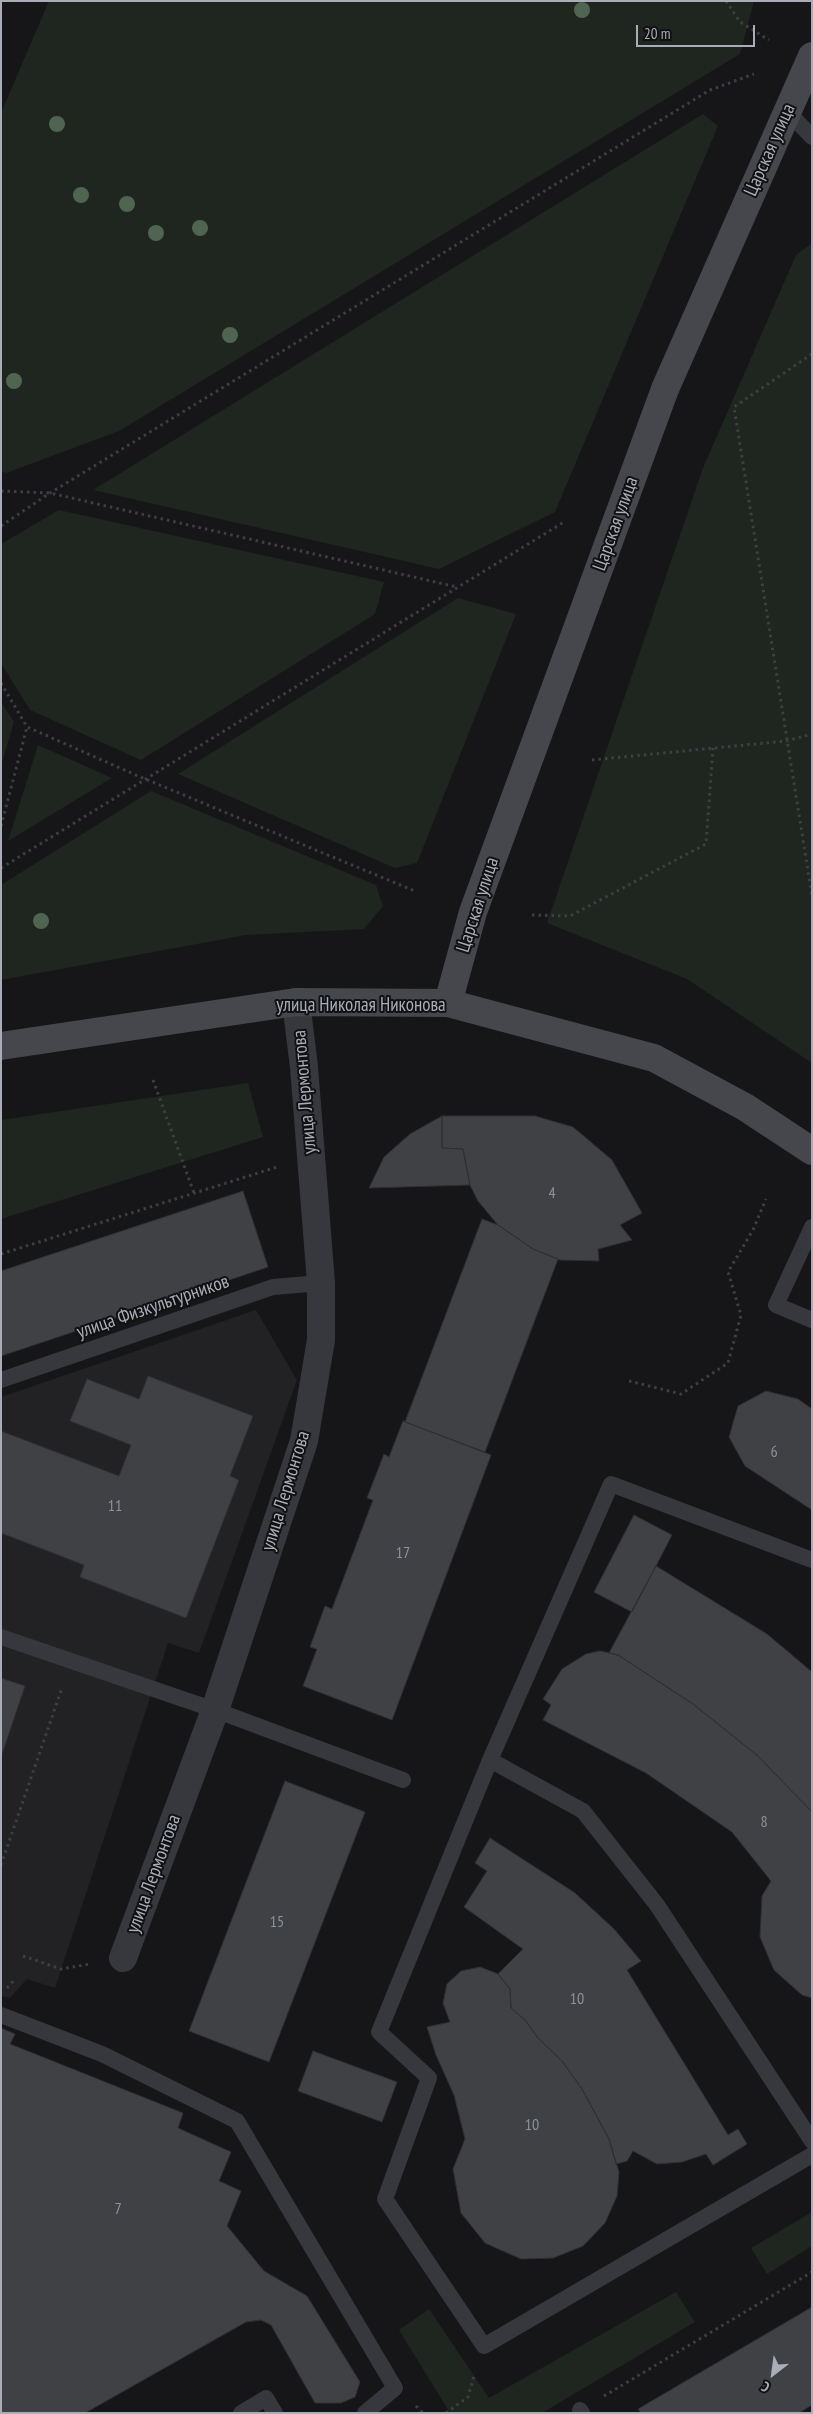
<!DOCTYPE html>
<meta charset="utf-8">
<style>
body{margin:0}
#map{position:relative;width:813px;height:2414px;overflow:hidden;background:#161618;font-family:"PT Sans Narrow",sans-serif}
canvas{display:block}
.frame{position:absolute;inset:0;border:2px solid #a8adb8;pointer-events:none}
.north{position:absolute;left:748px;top:2349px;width:50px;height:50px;-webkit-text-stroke:4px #111113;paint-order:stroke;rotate:210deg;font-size:14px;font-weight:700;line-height:20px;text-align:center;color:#a8adb8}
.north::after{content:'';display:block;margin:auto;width:18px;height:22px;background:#a8adb8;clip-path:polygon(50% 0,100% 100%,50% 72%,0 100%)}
.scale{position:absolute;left:636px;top:25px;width:119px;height:22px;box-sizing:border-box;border:2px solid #a8adb8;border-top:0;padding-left:6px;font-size:15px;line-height:18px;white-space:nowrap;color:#a8adb8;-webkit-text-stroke:4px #111113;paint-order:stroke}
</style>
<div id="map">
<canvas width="813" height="2414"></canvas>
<div class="frame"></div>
<div class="north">С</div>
<div class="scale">20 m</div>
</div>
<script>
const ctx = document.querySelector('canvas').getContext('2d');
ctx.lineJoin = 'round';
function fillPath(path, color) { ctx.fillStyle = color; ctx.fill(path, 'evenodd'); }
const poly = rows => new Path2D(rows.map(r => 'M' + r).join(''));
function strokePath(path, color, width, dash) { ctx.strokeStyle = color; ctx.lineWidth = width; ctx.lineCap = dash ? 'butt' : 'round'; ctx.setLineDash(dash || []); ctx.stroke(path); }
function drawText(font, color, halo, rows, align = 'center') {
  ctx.font = font + ' "PT Sans Narrow",sans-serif'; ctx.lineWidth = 4; ctx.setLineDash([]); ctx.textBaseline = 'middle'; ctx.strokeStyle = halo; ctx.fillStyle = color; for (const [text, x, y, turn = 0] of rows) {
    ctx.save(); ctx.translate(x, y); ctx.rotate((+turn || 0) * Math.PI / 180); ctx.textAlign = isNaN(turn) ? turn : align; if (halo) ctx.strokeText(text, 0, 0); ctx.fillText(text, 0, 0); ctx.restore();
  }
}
fillPath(poly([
 [256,1310,297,1380,199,1653,168,1643,55,1988,27,1979,10,1998,1,1996,1,1397]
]), '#222225');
fillPath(poly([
 [49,1,754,1,740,54,119,431,6,473,1,471,1,113],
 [703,114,718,126,555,512,439,569,93,490],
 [812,243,812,1063,687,979,547,923,703,468,796,255],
 [59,510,384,582,375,614,141,760,30,710,1,663,1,544],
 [458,598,516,614,417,863,395,868,178,774],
 [1,702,14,722,1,766],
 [38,745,112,778,8,841],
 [151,791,376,885,383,906,364,929,246,935,1,980,1,885],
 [248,1083,263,1137,1,1219,1,1120],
 [812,2212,812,2246,767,2274,751,2248],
 [676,2292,695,2322,542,2413,450,2413,399,2330,429,2309,489,2398]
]), '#1e261f');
const building = poly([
 [442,1116,535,1116,573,1127,612,1160,642,1213,620,1225,632,1240,598,1249,599,1261,560,1260,533,1249,498,1225,478,1201,470,1185,463,1149,442,1148,442,1116],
 [442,1116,442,1148,463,1149,470,1185,369,1188,384,1157,410,1134,442,1116],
 [243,1191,268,1267,1,1356,1,1271,243,1191],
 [482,1219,498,1225,533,1249,558,1259,485,1452,405,1422,482,1219],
 [148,1376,253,1416,230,1476,239,1480,186,1618,80,1577,84,1565,1,1533,1,1431,119,1476,131,1445,70,1421,87,1379,139,1399,148,1376],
 [766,1391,798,1399,812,1409,812,1510,745,1466,729,1437,738,1406,766,1391],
 [403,1421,491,1455,392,1720,303,1686,317,1649,310,1647,325,1606,332,1609,373,1500,367,1498,384,1454,389,1457,403,1421],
 [634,1515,672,1535,632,1612,594,1592,634,1515],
 [656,1566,767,1634,812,1672,812,1812,758,1756,693,1704,618,1655,609,1653,656,1566],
 [600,1651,618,1655,693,1704,758,1756,812,1812,812,1998,802,1995,774,1970,760,1937,762,1896,771,1881,732,1832,646,1773,543,1720,551,1705,543,1699,562,1669,586,1654,600,1651],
 [1,1678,25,1686,1,1757,1,1678],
 [285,1781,365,1812,269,2062,189,2031,285,1781],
 [490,1838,575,1893,614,1929,641,1961,627,1970,728,2135,738,2129,747,2144,713,2165,706,2154,682,2162,657,2164,633,2151,627,2161,616,2164,609,2139,582,2089,562,2061,538,2038,525,2020,511,2008,510,1989,498,1974,523,1949,464,1907,487,1871,475,1863,490,1838],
 [480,1967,498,1974,510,1989,511,2008,525,2020,538,2038,562,2061,582,2089,609,2139,619,2172,617,2196,605,2223,583,2246,553,2258,521,2259,485,2243,461,2213,453,2169,465,2139,454,2095,436,2055,427,2027,450,2022,443,2003,447,1984,461,1971,480,1967],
 [1,2028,15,2034,10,2044,183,2113,178,2128,231,2152,219,2181,241,2191,227,2226,264,2271,307,2296,360,2382,355,2397,341,2403,315,2403,271,2325,261,2320,246,2322,85,2413,1,2413,1,2028],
 [313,2051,397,2082,382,2122,298,2091,313,2051],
 [812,2307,812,2405,799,2413,641,2413,638,2409,812,2307]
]);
fillPath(building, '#404145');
strokePath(building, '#303034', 1);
strokePath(poly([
 [726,1,740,22,769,40],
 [812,354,734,407,812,896],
 [1,491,50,493,457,587],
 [1,526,50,493,710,90,754,74],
 [1,683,27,727,145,779,417,892],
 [592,760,786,741,812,734],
 [1,826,27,727],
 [1,868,564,522],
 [532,915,570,916,706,844,713,748],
 [153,1080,194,1193],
 [1,1254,277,1167],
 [629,1381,681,1394,728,1363,741,1315,728,1272,753,1230,766,1199],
 [1,1865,62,1688],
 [23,1956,61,1969,90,1964],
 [7,1988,15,1979],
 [604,2396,812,2272],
 [416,2406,423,2413],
 [446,2413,468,2397,475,2373]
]), '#3d3f44', 3, [2.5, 4]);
strokePath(poly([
 [787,111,812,137],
 [812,1227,776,1305,812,1320],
 [1,1380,273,1287,321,1283],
 [812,1560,611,1484,490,1760,379,2032,429,2078,385,2199,484,2346,812,2155],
 [1,1637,215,1710,403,1780],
 [490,1760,583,1811,657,1905,812,2141],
 [1,2015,102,2054,237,2121,395,2388,365,2413],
 [580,2410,582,2413],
 [241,2413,266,2398,275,2413]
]), '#37383d', 16);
strokePath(poly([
 [123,1958,215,1710,304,1441,321,1340,321,1283,304,1067,296,1002]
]), '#37383d', 28);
strokePath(poly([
 [448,1003,473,912,665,389,812,56],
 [1,1046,296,1002,448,1003,654,1058,745,1107,812,1151]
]), '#45474d', 28);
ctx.fillStyle = '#506452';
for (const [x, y] of [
 [582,10],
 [57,124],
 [81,195],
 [127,204],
 [200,228],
 [156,233],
 [230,335],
 [14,381],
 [41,921]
]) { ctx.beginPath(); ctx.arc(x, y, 8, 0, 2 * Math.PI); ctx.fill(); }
drawText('16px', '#8e929b', null, [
 ["4",552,1193],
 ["6",774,1452],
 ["11",115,1506],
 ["17",403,1553],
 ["8",764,1822],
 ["15",277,1922],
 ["10",577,1999],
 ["10",532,2125],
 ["7",118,2209]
]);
drawText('19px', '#a8adb8', '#111113', [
 ["Царская улица",770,150,-66],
 ["Царская улица",616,524,-70],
 ["Царская улица",478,905,-72],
 ["улица Николая Никонова",361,1006],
 ["улица Лермонтова",305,1092,-95],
 ["улица Физкультурников",153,1307,-19],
 ["улица Лермонтова",286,1491,-73],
 ["улица Лермонтова",154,1874,-70]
]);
</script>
